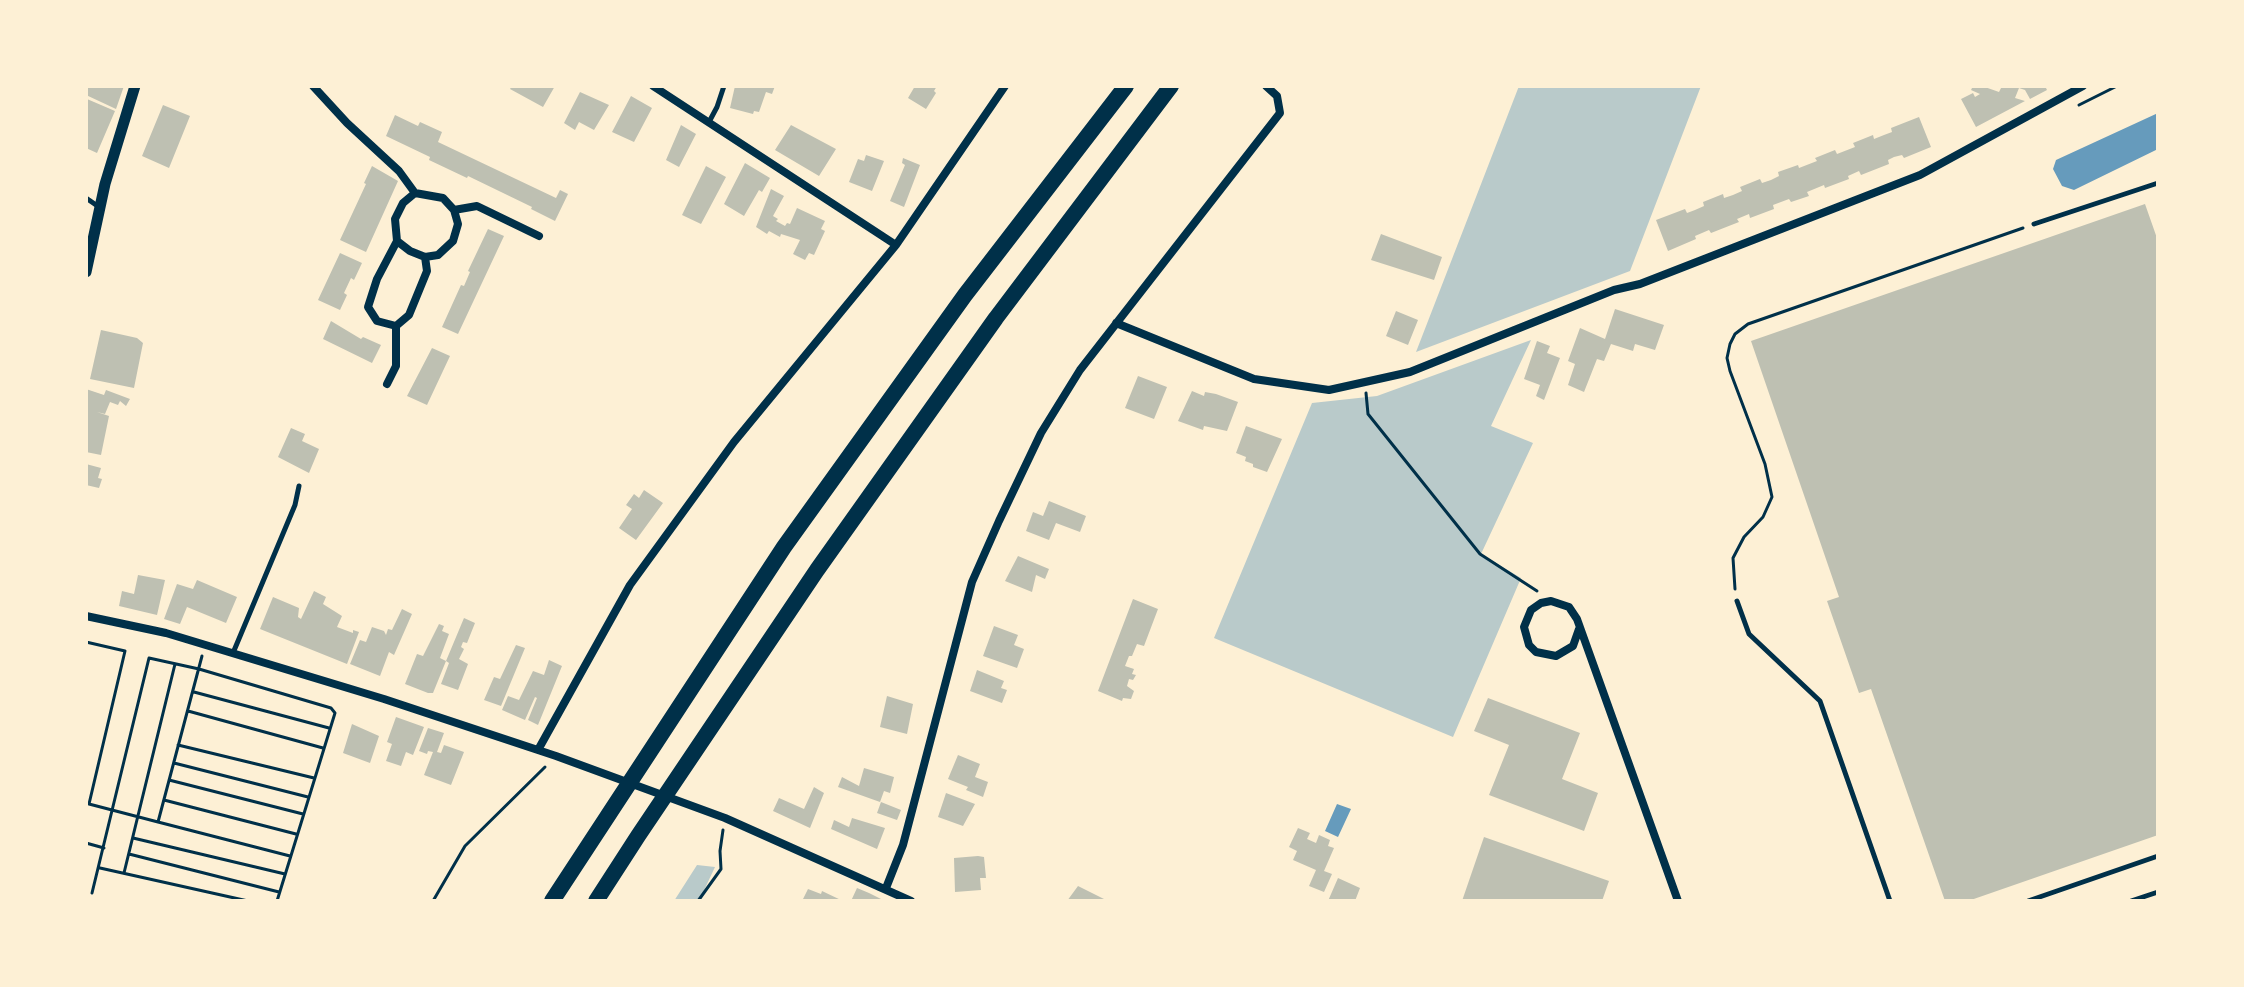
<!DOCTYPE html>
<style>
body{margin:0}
#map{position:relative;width:2244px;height:987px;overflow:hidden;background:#fdf0d5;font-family:Quicksand,sans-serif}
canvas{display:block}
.frame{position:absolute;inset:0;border:88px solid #fdf0d5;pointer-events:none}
</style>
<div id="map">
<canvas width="2244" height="987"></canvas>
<div class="frame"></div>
</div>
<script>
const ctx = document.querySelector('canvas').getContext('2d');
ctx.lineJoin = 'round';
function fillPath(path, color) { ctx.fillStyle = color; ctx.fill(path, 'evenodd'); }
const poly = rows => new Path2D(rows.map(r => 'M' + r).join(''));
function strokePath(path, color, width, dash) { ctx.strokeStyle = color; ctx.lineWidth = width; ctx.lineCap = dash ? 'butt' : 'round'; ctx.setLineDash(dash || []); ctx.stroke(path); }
fillPath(poly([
 [1519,86,1701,86,1630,271,1416,352],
 [1531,340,1491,426,1533,443,1481,554,1521,578,1453,737,1214,638,1312,403,1377,396],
 [697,865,715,867,699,901,674,901]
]), '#b9caca');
fillPath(poly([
 [2158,113,2158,149,2074,190,2062,186,2053,169,2056,160],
 [1337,804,1351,809,1338,837,1325,831]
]), '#669bbc');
fillPath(poly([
 [86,86,124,86,116,109,86,95],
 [512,86,555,86,543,107,510,89],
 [735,86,775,86,772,94,766,92,759,112,754,111,753,114,730,108],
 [915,86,937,86,934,91,936,93,926,109,908,98],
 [1973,86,1982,86,1999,92,2002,86,2045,86,2047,90,2030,99,2025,90,2019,88,2015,98,2025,101,1976,127,1961,99,1973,93,1975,97,1980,94,1971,90],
 [580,92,609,105,594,130,579,122,575,130,564,123],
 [631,96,652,108,634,142,612,132],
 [87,99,115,111,97,153,86,148],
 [163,105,190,116,169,168,142,156],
 [395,115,418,126,420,122,442,132,438,142,556,198,560,190,568,194,555,221,531,209,532,207,468,176,467,178,429,160,430,157,386,136],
 [1919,117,1931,147,1904,158,1902,155,1894,157,1888,160,1889,164,1861,175,1859,171,1848,176,1849,179,1825,188,1824,185,1807,192,1809,196,1791,202,1789,199,1773,205,1774,209,1750,218,1749,214,1737,219,1739,222,1711,233,1709,230,1695,236,1696,239,1668,251,1656,220,1685,209,1687,213,1695,210,1704,206,1703,202,1723,194,1724,198,1733,195,1742,191,1740,187,1760,179,1762,183,1771,180,1779,176,1778,172,1798,165,1799,168,1817,161,1815,158,1835,150,1837,154,1855,147,1853,143,1873,135,1874,139,1884,135,1892,132,1891,128],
 [681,125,696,134,679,167,666,160],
 [791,125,836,149,819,176,775,150],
 [866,155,884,161,872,191,849,182,858,159,864,161],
 [903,158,920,165,904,207,890,201,905,165,902,163],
 [745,163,770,178,762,192,759,190,744,216,724,204],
 [372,166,398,181,366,252,340,240,366,184,364,183],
 [706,166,726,177,701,224,682,215],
 [771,189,784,196,773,216,778,219,776,221,785,226,787,223,790,224,797,208,825,221,821,229,825,231,814,255,809,253,805,260,793,254,800,240,781,234,780,237,769,231,767,234,756,227],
 [2145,204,2158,241,2158,835,1968,901,1945,901,1871,689,1859,693,1827,601,1839,597,1751,341],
 [488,229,504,236,458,334,442,327,461,285,464,286,470,272,468,271],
 [1381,234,1442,257,1434,280,1371,260],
 [340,253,362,263,354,280,351,278,344,293,347,295,340,310,318,300],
 [1615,309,1664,325,1655,350,1635,344,1633,351,1611,344,1604,361,1597,359,1584,392,1568,385,1575,364,1568,361,1580,328,1605,339],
 [1396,311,1418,320,1408,345,1386,336],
 [331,321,361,339,363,337,381,345,372,363,323,339],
 [101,330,137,338,143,343,134,388,90,379],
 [1537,341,1550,346,1547,353,1560,358,1544,400,1536,396,1540,385,1524,379],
 [432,348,450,356,427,405,407,396],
 [1138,376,1167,387,1154,419,1125,408],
 [86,389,104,395,106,390,130,399,126,406,120,401,118,405,110,402,105,414,97,412,109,416,101,455,86,452],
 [1192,391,1204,396,1205,392,1216,394,1238,402,1227,431,1204,426,1203,430,1178,421],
 [1246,426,1282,439,1267,472,1253,467,1253,464,1245,461,1246,457,1236,453],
 [291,428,305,434,302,441,319,449,309,473,278,457],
 [86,464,101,468,98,478,102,479,99,488,86,485],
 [644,490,663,503,636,540,619,528,632,509,626,505,634,494,639,498],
 [1049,501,1086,516,1080,532,1056,523,1049,540,1026,531,1033,512,1043,516],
 [1018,556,1049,569,1045,579,1036,575,1032,592,1005,581],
 [138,575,165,580,157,615,119,606,122,591,134,594],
 [197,580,237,597,226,623,187,607,180,624,164,619,177,584,193,589],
 [314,591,326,597,323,604,342,616,337,627,353,633,353,630,359,632,347,664,260,629,273,597,299,608,298,617,301,619],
 [1133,599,1158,609,1144,646,1137,644,1132,656,1129,656,1125,666,1134,669,1132,674,1136,675,1133,680,1129,679,1127,686,1134,691,1131,699,1123,698,1122,701,1098,691],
 [402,609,412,614,394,655,389,652,380,676,350,664,360,640,366,642,372,627,384,631,386,635,388,629,392,630],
 [464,618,475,623,467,643,463,642,461,647,464,649,459,659,468,664,458,690,441,684,449,663,446,661],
 [439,624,444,626,442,631,449,634,440,658,446,661,433,693,428,693,405,684,417,654,423,656],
 [994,626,1018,635,1014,645,1024,649,1017,668,983,656],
 [516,645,525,648,501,706,484,700,494,677,500,679],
 [549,660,562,666,538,725,528,720,537,698,535,697,525,720,502,710,508,696,519,700,533,671,544,675],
 [977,670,1004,681,1001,688,1007,690,1002,703,970,691],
 [887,696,913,704,907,734,880,727],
 [1488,698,1580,733,1562,779,1598,793,1584,831,1489,795,1509,745,1474,731],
 [396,717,424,727,413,755,406,752,401,766,386,761,392,744,387,742],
 [352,724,379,736,370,763,343,753],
 [428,728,444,733,437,752,441,753,444,745,464,752,451,785,424,775,433,752,428,751,427,754,419,751],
 [958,755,980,764,975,777,988,782,983,797,966,790,968,787,948,779],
 [864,768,894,777,890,793,884,791,880,802,838,787,842,777,859,786],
 [814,787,824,793,810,828,773,811,779,798,804,809],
 [946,793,975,804,963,826,938,817],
 [881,802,901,810,897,820,877,813],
 [852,818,885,828,877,849,831,829,834,820,849,827],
 [1298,828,1310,833,1307,839,1316,843,1319,835,1330,840,1328,846,1334,848,1324,871,1332,874,1324,892,1309,886,1316,870,1293,860,1297,851,1289,847],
 [1484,837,1609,881,1602,901,1462,901],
 [978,856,984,857,986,878,980,878,981,890,955,892,954,858],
 [1338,878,1360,888,1355,901,1328,901],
 [1078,886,1108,901,1067,901],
 [857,888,869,893,885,901,851,901],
 [808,889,821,894,822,891,843,901,802,901]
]), '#bec0b2');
strokePath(poly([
 [2079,105,2117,86],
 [1366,393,1368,414,1480,554,1537,591],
 [1735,589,1733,558,1744,537,1763,517,1772,497,1765,464,1730,371,1727,358,1730,344,1735,334,1748,324,2023,228],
 [86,642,125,651,89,804,158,822,202,656],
 [194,692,329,728],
 [188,711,323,748],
 [178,745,314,778],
 [174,763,308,797],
 [169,780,303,814],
 [164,800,296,834],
 [158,822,290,856],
 [133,838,285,874],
 [86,843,104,848],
 [129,854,279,892],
 [100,868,248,901],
 [124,873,175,664],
 [92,893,149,658,199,669,331,708,335,713,277,901],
 [433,901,465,846,545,767],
 [698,901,721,869,720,851,723,830]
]), '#003049', 3);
strokePath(poly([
 [709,122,717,107,724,86],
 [86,198,99,207],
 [2034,224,2158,183],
 [1737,601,1749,634,1820,701,1890,901],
 [233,653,295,505,299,486],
 [2028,901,2158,856],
 [2131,901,2158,892]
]), '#003049', 5);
strokePath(poly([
 [313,86,347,123,399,171,415,193,443,198,454,210,458,224,453,241,438,255,425,257,410,251,397,241,395,219,403,203,415,193],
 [653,86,896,245],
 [454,210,477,206,539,236],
 [397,241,377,279,368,307,377,321,396,326,409,315,427,271,425,257],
 [1116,323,1254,379,1329,390,1410,372,1614,290,1640,284,1920,175,2083,86],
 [387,384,396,366,396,326],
 [86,616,166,633,384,699,556,756,725,818,911,901],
 [1579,629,1573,646,1556,656,1536,652,1529,645,1524,627,1531,610,1541,603,1551,601,1569,607,1577,619,1678,901],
 [538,750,630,585,734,442,896,245,1005,86],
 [886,888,903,845,972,582,999,521,1041,433,1080,370,1280,113,1277,96,1266,86]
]), '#003049', 8);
strokePath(poly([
 [86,272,105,184,135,86]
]), '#003049', 11);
strokePath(poly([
 [552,901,784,547,965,295,1126,86],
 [596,901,638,836,817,570,996,318,1171,86]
]), '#003049', 16);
</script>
